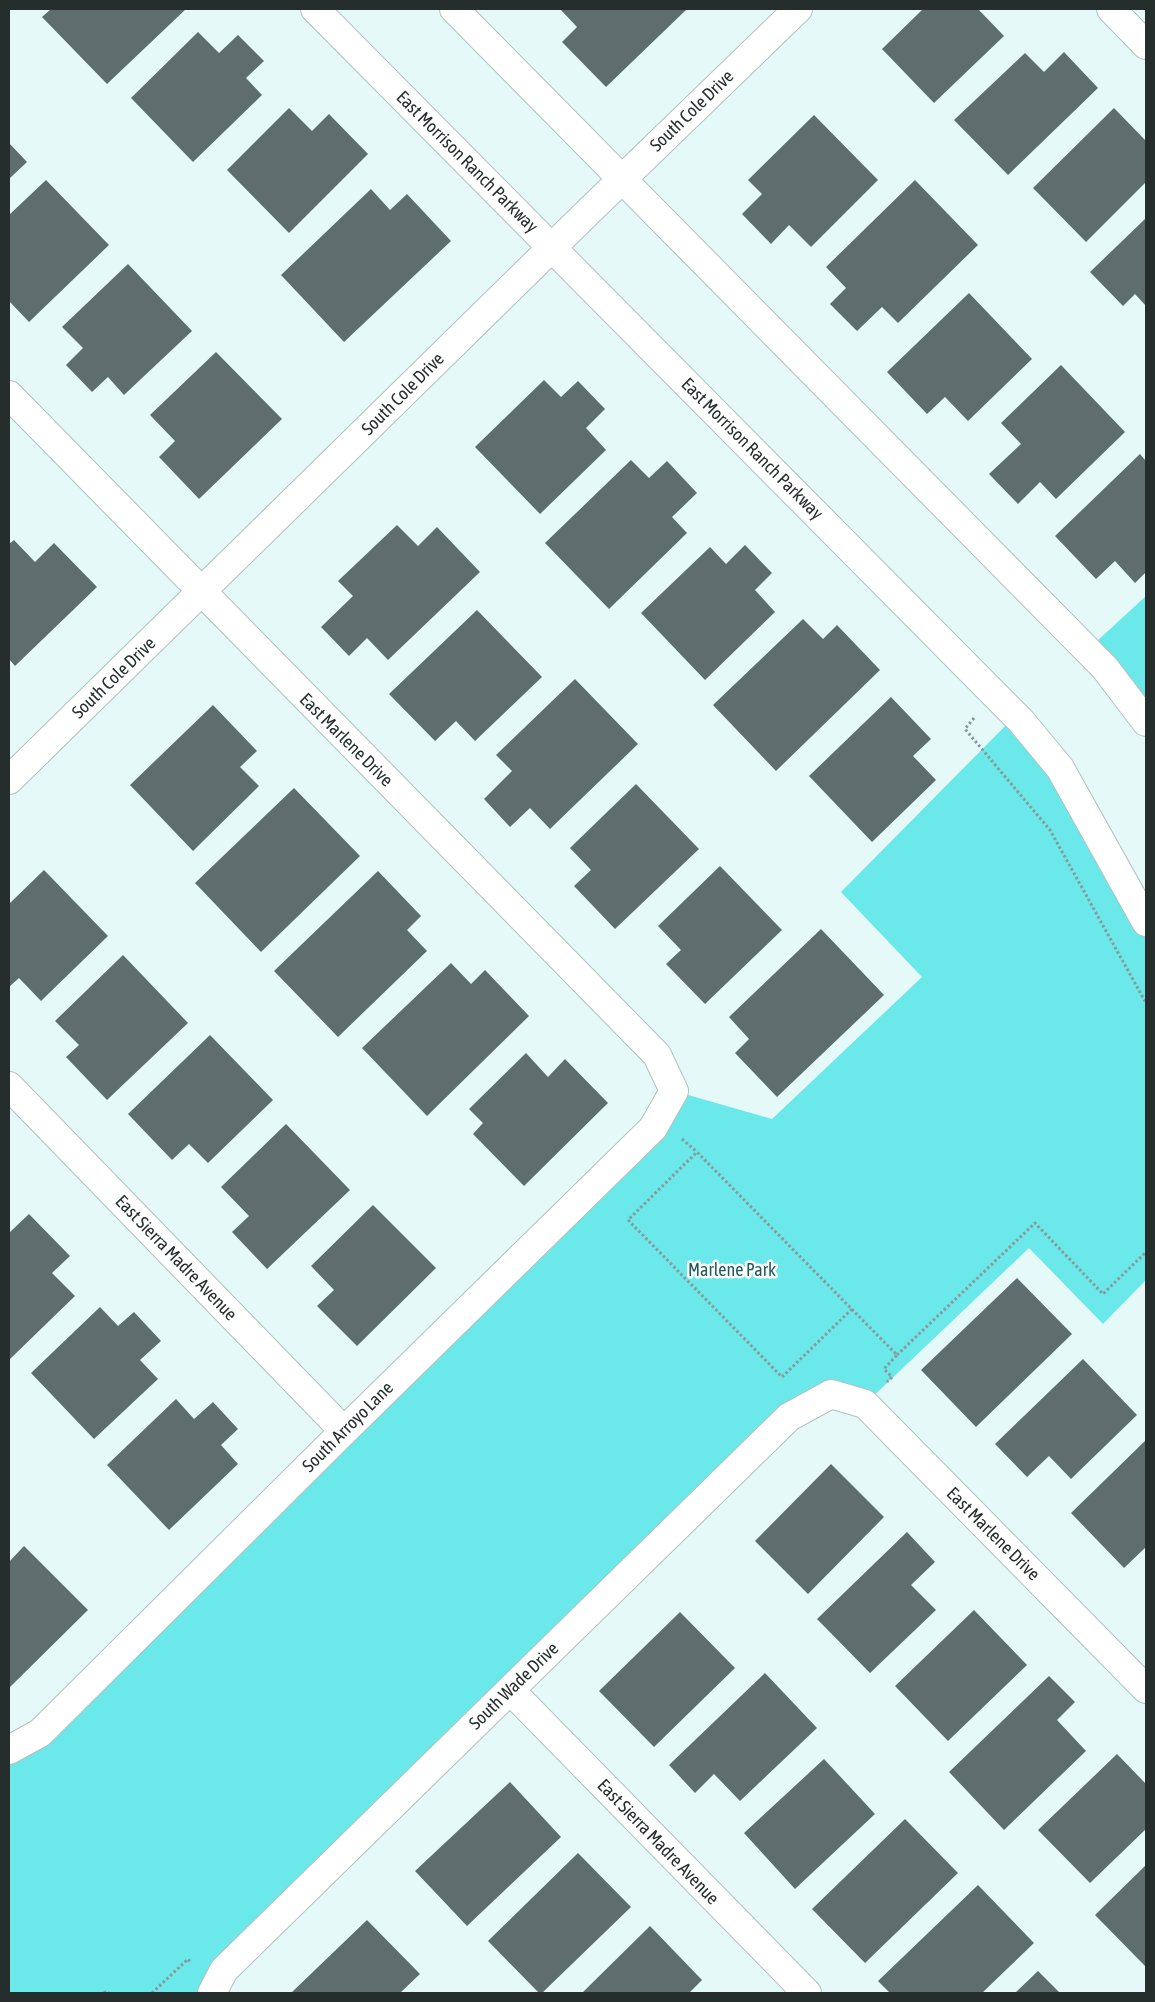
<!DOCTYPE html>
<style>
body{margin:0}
#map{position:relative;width:1155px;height:2002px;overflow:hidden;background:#e5f9f9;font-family:"Asap Condensed",sans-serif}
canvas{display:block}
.frame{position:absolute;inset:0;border:10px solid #252d2d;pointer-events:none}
</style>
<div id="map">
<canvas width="1155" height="2002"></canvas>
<div class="frame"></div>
</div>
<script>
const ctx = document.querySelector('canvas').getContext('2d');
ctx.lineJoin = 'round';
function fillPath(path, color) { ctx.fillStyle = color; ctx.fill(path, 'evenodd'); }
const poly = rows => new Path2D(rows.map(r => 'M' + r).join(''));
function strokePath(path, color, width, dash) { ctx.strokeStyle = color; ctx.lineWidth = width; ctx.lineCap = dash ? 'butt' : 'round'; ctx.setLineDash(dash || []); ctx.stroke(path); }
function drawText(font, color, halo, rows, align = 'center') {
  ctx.font = font + ' "Asap Condensed",sans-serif'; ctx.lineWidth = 5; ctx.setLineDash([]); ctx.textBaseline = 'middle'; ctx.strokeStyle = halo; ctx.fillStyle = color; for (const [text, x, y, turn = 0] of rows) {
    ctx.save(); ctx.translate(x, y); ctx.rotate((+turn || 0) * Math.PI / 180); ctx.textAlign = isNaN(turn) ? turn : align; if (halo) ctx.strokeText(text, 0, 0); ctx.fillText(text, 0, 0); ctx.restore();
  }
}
fillPath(poly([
 [1146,596,1146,703,1096,642],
 [1015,716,1146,922,1146,1280,1103,1324,1029,1248,865,1404,831,1394,212,1993,9,1993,9,1750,674,1091,772,1119,922,977,841,892]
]), '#6be8ea');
fillPath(poly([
 [51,9,186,9,107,84,42,17],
 [560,9,687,9,606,87,562,42,577,27],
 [923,9,980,9,979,10,1004,36,934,103,882,49],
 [198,32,219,53,238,35,264,61,246,78,262,95,193,162,131,98],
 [1064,52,1098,88,1008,175,954,120,1025,53,1044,72],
 [289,108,312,131,329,114,368,154,289,233,227,170],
 [1114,108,1146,141,1146,182,1086,242,1033,188],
 [814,115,878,180,811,247,789,225,771,244,742,214,762,194,748,180],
 [9,143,27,162,9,179],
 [46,180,109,245,29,322,9,301,9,215],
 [915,180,978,245,898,323,882,307,857,331,830,304,846,288,826,267],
 [371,189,390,210,407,194,451,241,344,342,281,275],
 [1146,218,1146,306,1135,294,1123,306,1090,272],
 [128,264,192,331,124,395,108,377,92,392,66,365,83,348,62,327],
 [969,293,1032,359,968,421,945,397,927,414,887,372],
 [216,352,282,419,199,499,159,457,175,441,150,415],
 [1061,365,1125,432,1056,499,1040,482,1018,504,989,474,1021,444,1001,423],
 [544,380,561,397,578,381,605,409,586,428,606,450,540,514,475,447],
 [1140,454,1146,461,1146,572,1135,583,1115,561,1096,579,1055,536],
 [631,460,649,478,667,461,697,493,672,517,687,533,609,609,545,543],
 [397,525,418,546,437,527,480,572,388,660,367,638,349,656,321,627,353,596,338,581],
 [14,540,35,562,54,543,97,587,15,666,9,659,9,544],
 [745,545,772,573,755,590,775,612,705,680,641,613,710,547,726,564],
 [477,610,542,677,475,741,456,721,435,741,389,694],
 [803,619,823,639,837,625,880,670,776,771,713,705],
 [575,679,638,744,550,829,530,808,510,827,484,799,512,771,496,755],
 [891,697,931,739,913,756,936,780,872,842,809,776],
 [213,705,257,751,240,767,259,786,193,851,130,785],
 [636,784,699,849,615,929,574,886,591,870,570,848],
 [294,788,360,856,261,952,195,883],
 [720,866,782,930,705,1004,666,964,681,950,658,926],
 [44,870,108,936,41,1001,19,978,9,987,9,904],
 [378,871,421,916,407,930,427,951,338,1037,274,971],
 [821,929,884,995,777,1097,735,1053,749,1039,729,1017],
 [123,955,188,1023,107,1100,66,1057,79,1045,55,1021],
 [451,963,471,984,485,970,529,1016,427,1116,362,1048],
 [210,1035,273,1100,208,1163,189,1144,172,1160,128,1114],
 [526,1053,548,1077,565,1059,608,1103,524,1186,473,1134,483,1123,469,1109],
 [286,1124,350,1190,267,1269,232,1232,249,1216,221,1187],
 [373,1205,436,1268,357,1346,317,1306,334,1290,311,1266],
 [29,1214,70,1256,52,1273,75,1296,10,1359,9,1233],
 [1017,1278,1072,1334,976,1427,921,1370],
 [100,1307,118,1326,134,1312,161,1341,140,1360,158,1379,94,1439,31,1373],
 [1083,1359,1137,1415,1071,1479,1049,1456,1027,1477,995,1444],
 [176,1399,194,1419,213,1402,238,1429,221,1445,238,1464,169,1530,107,1465],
 [1146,1440,1146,1547,1124,1568,1071,1513],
 [831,1464,884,1517,808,1594,755,1541],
 [907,1532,935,1562,911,1585,936,1610,870,1673,817,1619],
 [24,1546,88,1610,9,1688,9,1562],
 [974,1610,1027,1665,948,1741,895,1686],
 [680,1612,735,1668,654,1747,599,1691],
 [765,1673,817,1728,740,1801,714,1774,695,1793,669,1765],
 [1049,1676,1075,1702,1057,1720,1086,1751,1004,1830,949,1772],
 [1117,1754,1146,1784,1146,1829,1090,1883,1038,1830],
 [824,1759,875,1814,795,1889,744,1833],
 [510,1782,561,1837,467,1926,415,1871],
 [905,1819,958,1873,865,1963,812,1909],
 [578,1853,631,1907,542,1993,539,1993,488,1941],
 [1146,1865,1146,1967,1095,1915],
 [978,1885,1034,1943,982,1993,890,1993,878,1981],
 [367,1920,420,1974,400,1993,291,1993],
 [650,1926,702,1980,689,1993,582,1993],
 [1038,1971,1060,1993,1015,1993]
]), '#5e6e6f');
const minor = poly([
 [1111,9,1146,45],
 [9,395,657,1055,674,1091,653,1128,344,1431,40,1733,9,1750],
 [9,780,585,215,798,9],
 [9,1086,344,1431],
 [510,1690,807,1993],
 [212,1993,224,1970,789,1417,831,1394,865,1404,1146,1689]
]);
const tertiary = poly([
 [315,9,1021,721,1060,768,1146,922],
 [454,9,1105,668,1146,722]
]);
strokePath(minor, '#b0c2c2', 30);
strokePath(tertiary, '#b0c2c2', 30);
strokePath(poly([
 [974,718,965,729,1050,830,1146,1003],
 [682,1139,697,1152],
 [852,1309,782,1377,628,1220,697,1152,897,1355,884,1369,892,1377,887,1382],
 [897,1355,1035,1223,1103,1294,1146,1252],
 [104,1993,107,1991,109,1993],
 [152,1993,188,1959,191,1963]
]), '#899898', 3, [2.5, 2.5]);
strokePath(minor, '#fff', 28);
strokePath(tertiary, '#fff', 28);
drawText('18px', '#252d2d', '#fff', [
 ["South Cole Drive",692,111,-44],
 ["East Morrison Ranch Parkway",467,162,45],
 ["South Cole Drive",403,394,-45],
 ["East Morrison Ranch Parkway",752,449,45],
 ["South Cole Drive",114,678,-44],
 ["East Marlene Drive",346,740,45],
 ["East Sierra Madre Avenue",176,1258,46],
 ["South Arroyo Lane",348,1427,-45],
 ["East Marlene Drive",993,1534,45],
 ["South Wade Drive",514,1686,-44],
 ["East Sierra Madre Avenue",658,1842,46]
]);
drawText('18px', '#215c5d', '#fff', [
 ["Marlene Park",732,1270]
]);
</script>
